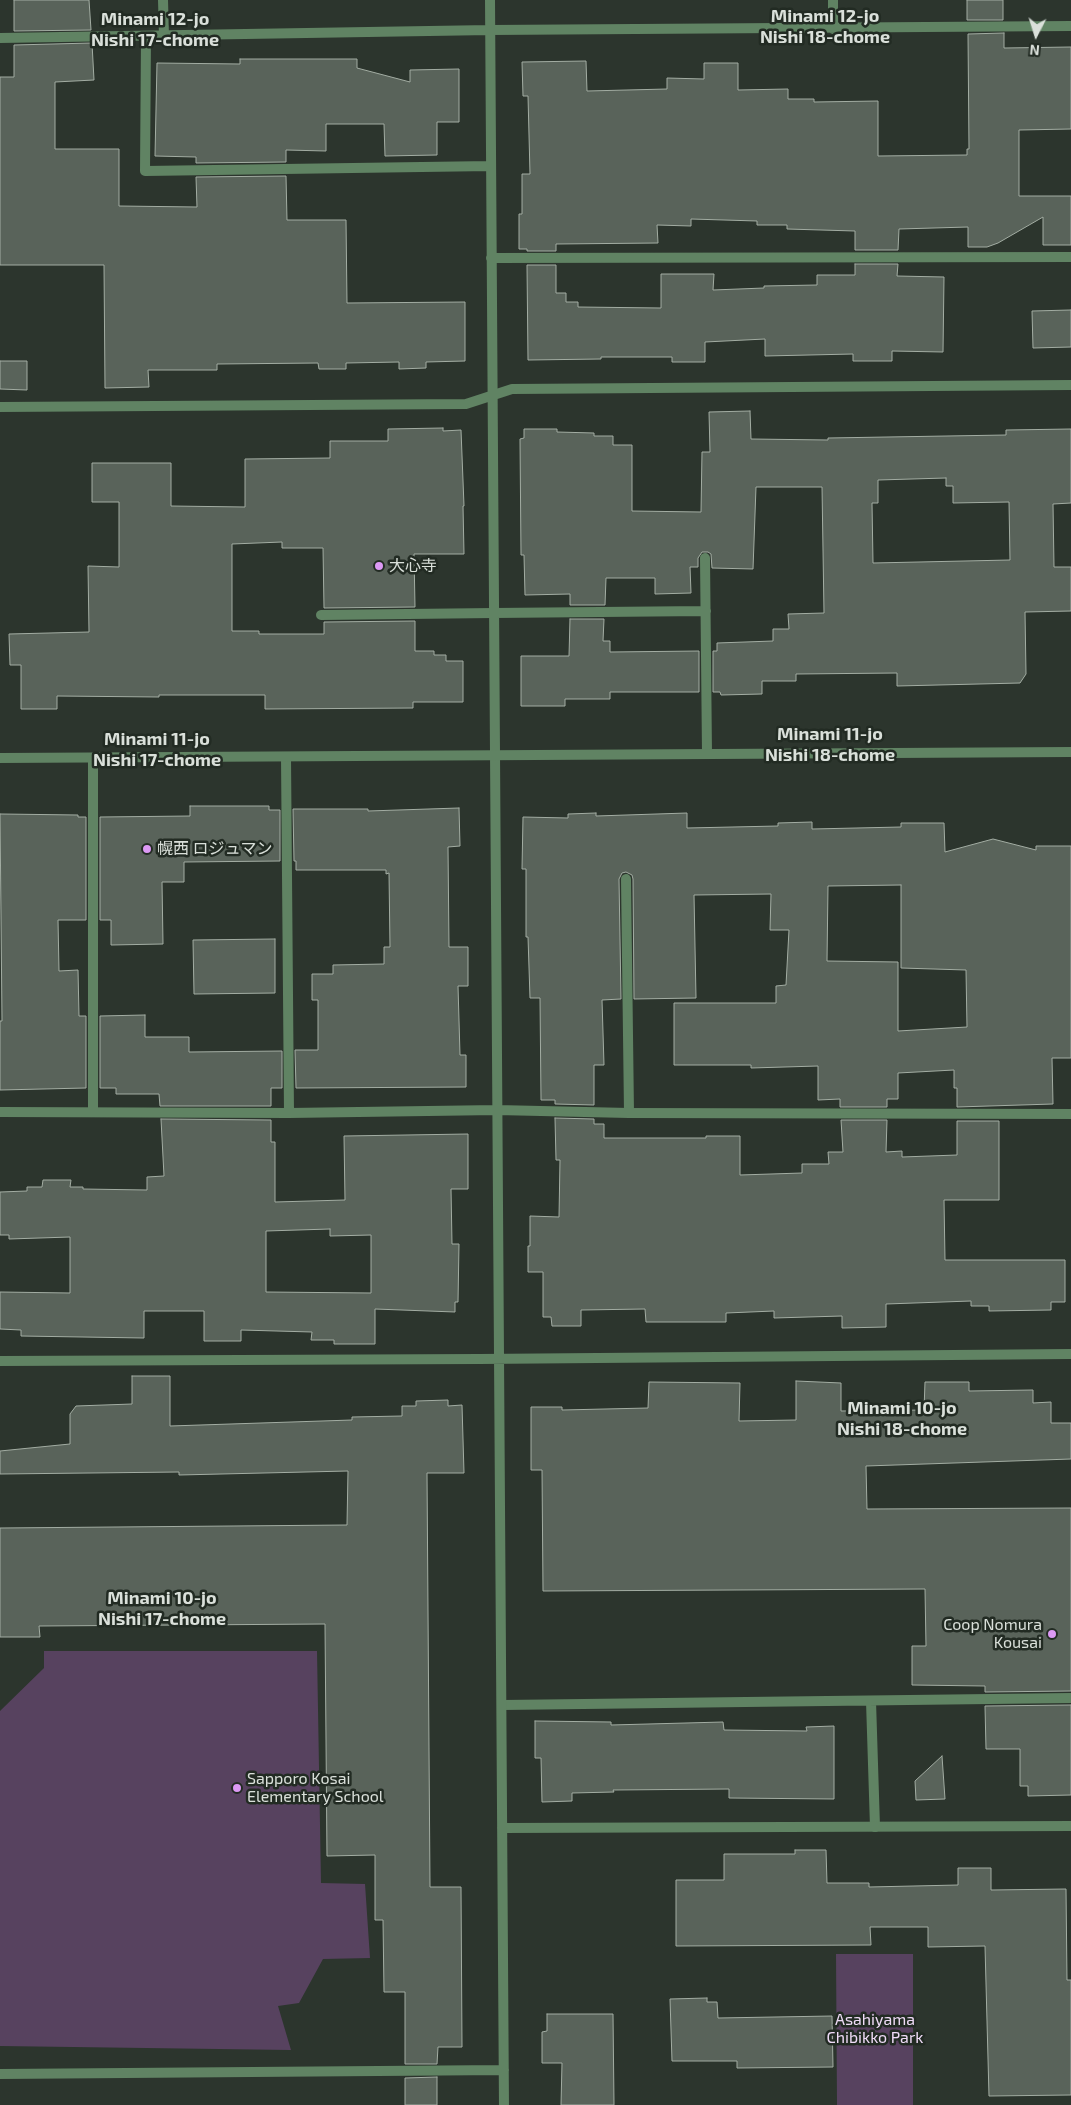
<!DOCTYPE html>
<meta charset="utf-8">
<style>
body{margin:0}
#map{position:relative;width:1071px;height:2105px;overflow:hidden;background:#2c352d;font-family:"Exo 2",sans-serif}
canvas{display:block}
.north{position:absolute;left:1011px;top:10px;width:50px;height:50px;-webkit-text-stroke:4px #222b23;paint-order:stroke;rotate:185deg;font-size:14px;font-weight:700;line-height:20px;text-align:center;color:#dae0da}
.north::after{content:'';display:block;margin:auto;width:18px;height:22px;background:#dae0da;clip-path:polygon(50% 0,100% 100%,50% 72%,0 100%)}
</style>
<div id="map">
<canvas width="1071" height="2105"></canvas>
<div class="north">N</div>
</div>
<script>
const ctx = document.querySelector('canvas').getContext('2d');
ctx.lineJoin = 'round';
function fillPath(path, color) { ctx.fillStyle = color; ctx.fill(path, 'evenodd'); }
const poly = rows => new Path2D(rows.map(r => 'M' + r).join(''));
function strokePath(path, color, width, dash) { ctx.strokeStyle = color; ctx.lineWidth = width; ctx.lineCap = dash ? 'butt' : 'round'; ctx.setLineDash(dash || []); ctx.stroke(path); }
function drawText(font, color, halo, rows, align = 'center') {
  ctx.font = font + ' "Exo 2","Noto Sans JP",sans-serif'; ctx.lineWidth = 5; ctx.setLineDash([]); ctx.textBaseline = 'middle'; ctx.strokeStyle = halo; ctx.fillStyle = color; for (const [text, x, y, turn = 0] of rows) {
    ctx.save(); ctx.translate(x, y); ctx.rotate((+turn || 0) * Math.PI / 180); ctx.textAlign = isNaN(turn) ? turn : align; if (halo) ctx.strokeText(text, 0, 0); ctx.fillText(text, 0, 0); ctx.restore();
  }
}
fillPath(poly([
 [44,1651,317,1651,321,1883,365,1884,370,1958,323,1959,299,2003,278,2006,291,2050,0,2046,0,1711,44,1668],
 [836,1954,913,1954,913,2105,837,2105]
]), '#57425f');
const building = poly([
 [14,0,89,0,91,30,14,31,14,0],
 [967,0,1003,0,1003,20,967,20,967,0],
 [1004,33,1004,48,1071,47,1071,129,1019,130,1019,196,1071,196,1071,245,1043,245,1043,217,998,243,987,247,968,247,968,227,899,229,898,250,855,250,855,231,787,229,787,225,757,225,757,221,691,219,691,226,657,225,658,243,556,244,556,251,527,251,527,249,519,249,519,214,522,214,522,174,530,174,528,96,523,96,522,62,586,61,587,91,667,89,667,78,704,79,704,63,738,63,738,90,788,89,788,99,814,99,814,102,878,101,878,156,967,155,967,149,969,149,968,34,1004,33],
 [92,43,94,80,55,82,55,149,119,149,119,206,197,207,196,177,286,176,287,220,346,220,347,303,465,302,465,361,426,362,426,368,399,369,399,362,346,363,346,369,319,369,318,363,217,364,217,370,148,370,149,387,105,388,104,265,0,265,0,77,14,77,14,45,92,43],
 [240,59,357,59,357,68,410,82,410,70,459,69,459,122,437,122,437,155,385,156,384,124,326,124,326,151,286,150,286,162,196,163,196,157,155,156,157,63,240,64,240,59],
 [855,264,898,264,897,276,944,277,943,352,892,351,892,361,853,361,853,354,765,356,765,339,705,342,705,362,672,362,672,357,601,357,601,359,528,360,527,265,556,265,556,293,566,293,566,302,578,302,578,307,661,308,661,274,714,274,713,290,764,288,764,286,817,285,817,275,855,275,855,264],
 [1071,310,1071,347,1033,348,1032,311,1071,310],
 [0,361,27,361,27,390,0,389,0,361],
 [750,411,751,439,828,440,828,438,1006,435,1006,430,1071,429,1071,503,1053,504,1054,567,1071,567,1071,611,1025,612,1026,674,1020,683,897,686,897,673,796,674,796,681,762,681,762,694,721,695,720,692,713,692,713,651,717,651,717,643,773,641,773,629,789,629,788,614,824,613,822,487,756,487,753,569,712,568,711,554,708,552,702,552,698,558,698,567,690,567,691,593,655,594,655,578,606,578,605,605,570,605,570,594,525,595,524,555,521,555,520,439,524,438,524,429,557,429,557,432,594,433,594,436,613,436,613,445,632,445,632,511,701,512,702,452,710,452,709,412,750,411],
 [946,478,946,486,953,486,953,503,1009,502,1010,560,873,563,872,503,878,503,878,480,946,478],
 [443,428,443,431,461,430,464,506,463,506,464,554,414,554,415,607,324,608,323,548,282,548,282,542,232,544,232,631,259,631,259,634,324,634,324,622,415,621,415,651,434,651,434,655,446,655,446,661,463,661,463,702,413,702,413,708,265,709,265,695,159,695,159,697,57,696,57,709,21,709,21,665,10,665,9,634,89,632,88,566,119,567,119,502,92,502,92,463,171,463,171,506,245,507,245,459,330,458,330,441,388,441,388,429,443,428],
 [570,619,604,619,603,641,610,641,610,652,699,651,699,692,610,692,610,699,565,699,565,706,521,706,521,656,569,656,570,619],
 [190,806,269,806,269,810,280,810,280,861,184,862,184,882,162,882,163,944,111,945,111,920,100,920,100,817,190,816,190,806],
 [459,808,460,846,448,847,449,947,468,947,468,986,458,986,460,1055,466,1055,466,1087,296,1088,295,1050,318,1050,318,1000,312,1000,312,974,333,974,333,965,384,964,384,947,390,947,389,873,386,874,386,870,296,870,296,861,294,861,293,809,368,809,368,811,459,808],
 [596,813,596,816,687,813,687,828,778,826,778,823,812,822,812,829,901,827,901,823,944,823,945,852,993,839,1036,850,1036,846,1071,846,1071,1058,1052,1058,1053,1104,957,1107,957,1088,954,1088,954,1070,898,1073,898,1099,887,1099,887,1107,840,1107,840,1099,818,1100,818,1066,751,1068,751,1065,674,1065,674,1003,776,1003,776,986,786,985,789,930,770,930,771,894,694,895,696,998,634,999,633,879,632,875,626,872,622,873,619,879,621,999,602,1000,604,1065,594,1065,594,1105,555,1104,555,1100,541,1100,540,998,530,998,528,937,526,937,526,869,522,869,523,817,568,818,568,814,596,813],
 [901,885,901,968,966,970,967,1027,898,1031,898,962,827,961,828,886,901,885],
 [0,814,78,815,78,817,86,817,86,920,58,920,59,971,78,970,79,1016,86,1016,86,1088,0,1090,0,1021,2,1021,0,814],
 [275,939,275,993,194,994,193,940,275,939],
 [145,1015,145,1037,189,1037,189,1052,282,1051,282,1088,271,1088,271,1106,160,1106,159,1094,116,1094,116,1088,100,1088,100,1016,145,1015],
 [555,1118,594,1119,594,1124,604,1124,604,1138,706,1138,706,1136,740,1136,740,1175,802,1173,802,1164,829,1164,828,1152,843,1152,841,1120,887,1120,886,1152,902,1151,902,1157,957,1155,957,1121,999,1121,999,1200,944,1200,945,1260,1065,1260,1065,1302,1051,1302,1051,1310,989,1311,989,1306,971,1306,971,1301,886,1304,886,1327,842,1328,842,1316,774,1318,774,1311,726,1313,726,1322,646,1322,645,1309,581,1310,581,1326,552,1326,551,1317,543,1317,543,1272,528,1272,528,1246,530,1246,530,1216,559,1217,560,1160,556,1160,555,1118],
 [161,1119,271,1120,271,1142,275,1142,275,1202,345,1200,344,1136,468,1134,468,1189,451,1189,452,1244,459,1244,458,1302,455,1302,455,1312,375,1309,375,1344,334,1344,334,1340,311,1340,312,1332,241,1330,241,1341,204,1341,204,1311,144,1311,144,1338,21,1336,21,1330,0,1329,0,1292,70,1293,70,1237,9,1239,9,1235,0,1235,0,1192,27,1191,27,1187,42,1187,43,1180,71,1180,70,1187,83,1187,83,1189,147,1190,147,1177,164,1176,161,1119],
 [330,1229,330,1236,371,1235,371,1293,266,1292,266,1231,330,1229],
 [132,1376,170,1376,170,1426,352,1420,352,1417,402,1416,402,1406,416,1406,416,1401,448,1400,448,1406,462,1405,464,1473,427,1473,430,1887,461,1887,462,2047,438,2047,437,2064,405,2064,405,1992,384,1992,383,1920,375,1920,375,1855,327,1856,325,1624,39,1626,40,1637,0,1637,0,1528,347,1525,348,1471,179,1475,179,1472,0,1474,0,1451,70,1444,70,1414,76,1406,132,1404,132,1376],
 [796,1381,841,1383,841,1411,924,1410,925,1382,969,1382,969,1391,1033,1390,1033,1403,1051,1402,1051,1423,1071,1423,1071,1459,866,1466,867,1509,1071,1508,1071,1691,985,1692,985,1686,912,1685,912,1646,926,1646,925,1589,543,1591,542,1470,531,1470,531,1407,562,1407,562,1410,648,1408,649,1382,740,1383,739,1421,796,1420,796,1381],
 [1071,1705,1071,1795,1028,1796,1028,1786,1020,1786,1020,1749,986,1749,985,1706,1071,1705],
 [535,1721,611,1722,611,1725,723,1722,724,1730,807,1731,806,1727,834,1726,834,1799,729,1798,729,1789,613,1790,614,1792,572,1793,572,1801,542,1802,541,1758,535,1758,535,1721],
 [942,1756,945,1799,916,1800,915,1781,942,1756],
 [795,1850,826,1850,827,1883,869,1883,869,1887,958,1885,958,1868,991,1868,991,1890,1066,1889,1067,1980,1071,1980,1071,2095,989,2096,985,1946,928,1947,928,1927,870,1927,871,1945,676,1946,676,1880,724,1880,724,1854,795,1854,795,1850],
 [707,1998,707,2002,717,2002,718,2018,832,2016,833,2067,737,2068,737,2061,672,2061,670,1999,707,1998],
 [547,2014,613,2014,614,2105,561,2105,562,2063,542,2063,542,2032,547,2031,547,2014],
 [437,2077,437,2105,405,2105,405,2078,437,2077]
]);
fillPath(building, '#59635a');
strokePath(building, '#a3ada3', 1);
strokePath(poly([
 [321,615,494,613],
 [626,879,629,1113],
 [871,1701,875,1827],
 [502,1705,1071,1698]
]), '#608363', 10);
strokePath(poly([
 [163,0,164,36],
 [490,0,504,2105],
 [833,0,833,29],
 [146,37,145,171,491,166],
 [0,38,490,30,1071,26],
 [491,258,1071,257],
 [0,407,466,404,512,389,1071,385],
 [705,558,707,754],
 [494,613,706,611],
 [286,757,289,1113],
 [0,1112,289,1113,497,1110,629,1113,1071,1114],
 [93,1112,93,758],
 [0,1361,479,1359,1071,1354],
 [502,1828,1071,1826],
 [0,2074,504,2070]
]), '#608363', 10);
strokePath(poly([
 [0,758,1071,752]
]), '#608363', 10);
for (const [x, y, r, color] of [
 [379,566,5,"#dc99f4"],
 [147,849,5,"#dc99f4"],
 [1052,1634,5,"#dc99f4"],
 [237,1788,5,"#dc99f4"]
]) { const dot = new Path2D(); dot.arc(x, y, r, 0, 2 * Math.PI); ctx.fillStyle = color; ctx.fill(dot); strokePath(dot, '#222b23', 2); }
drawText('16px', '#dae0da', '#222b23', [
 ["大心寺",389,566],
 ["幌西 ロジュマン",157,849],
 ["Coop Nomura",1042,1625,"right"],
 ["Kousai",1042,1643,"right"],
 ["Sapporo Kosai",247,1779],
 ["Elementary School",247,1797]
], 'left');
drawText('16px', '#efdbf7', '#222b23', [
 ["Asahiyama",875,2020],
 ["Chibikko Park",875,2038]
]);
drawText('bold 18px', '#dae0da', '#222b23', [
 ["Minami 12-jo",825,16],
 ["Nishi 18-chome",825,37],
 ["Minami 12-jo",155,19],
 ["Nishi 17-chome",155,40],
 ["Minami 11-jo",830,734],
 ["Nishi 18-chome",830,755],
 ["Minami 11-jo",157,739],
 ["Nishi 17-chome",157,760],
 ["Minami 10-jo",902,1408],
 ["Nishi 18-chome",902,1429],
 ["Minami 10-jo",162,1598],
 ["Nishi 17-chome",162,1619]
]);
</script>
